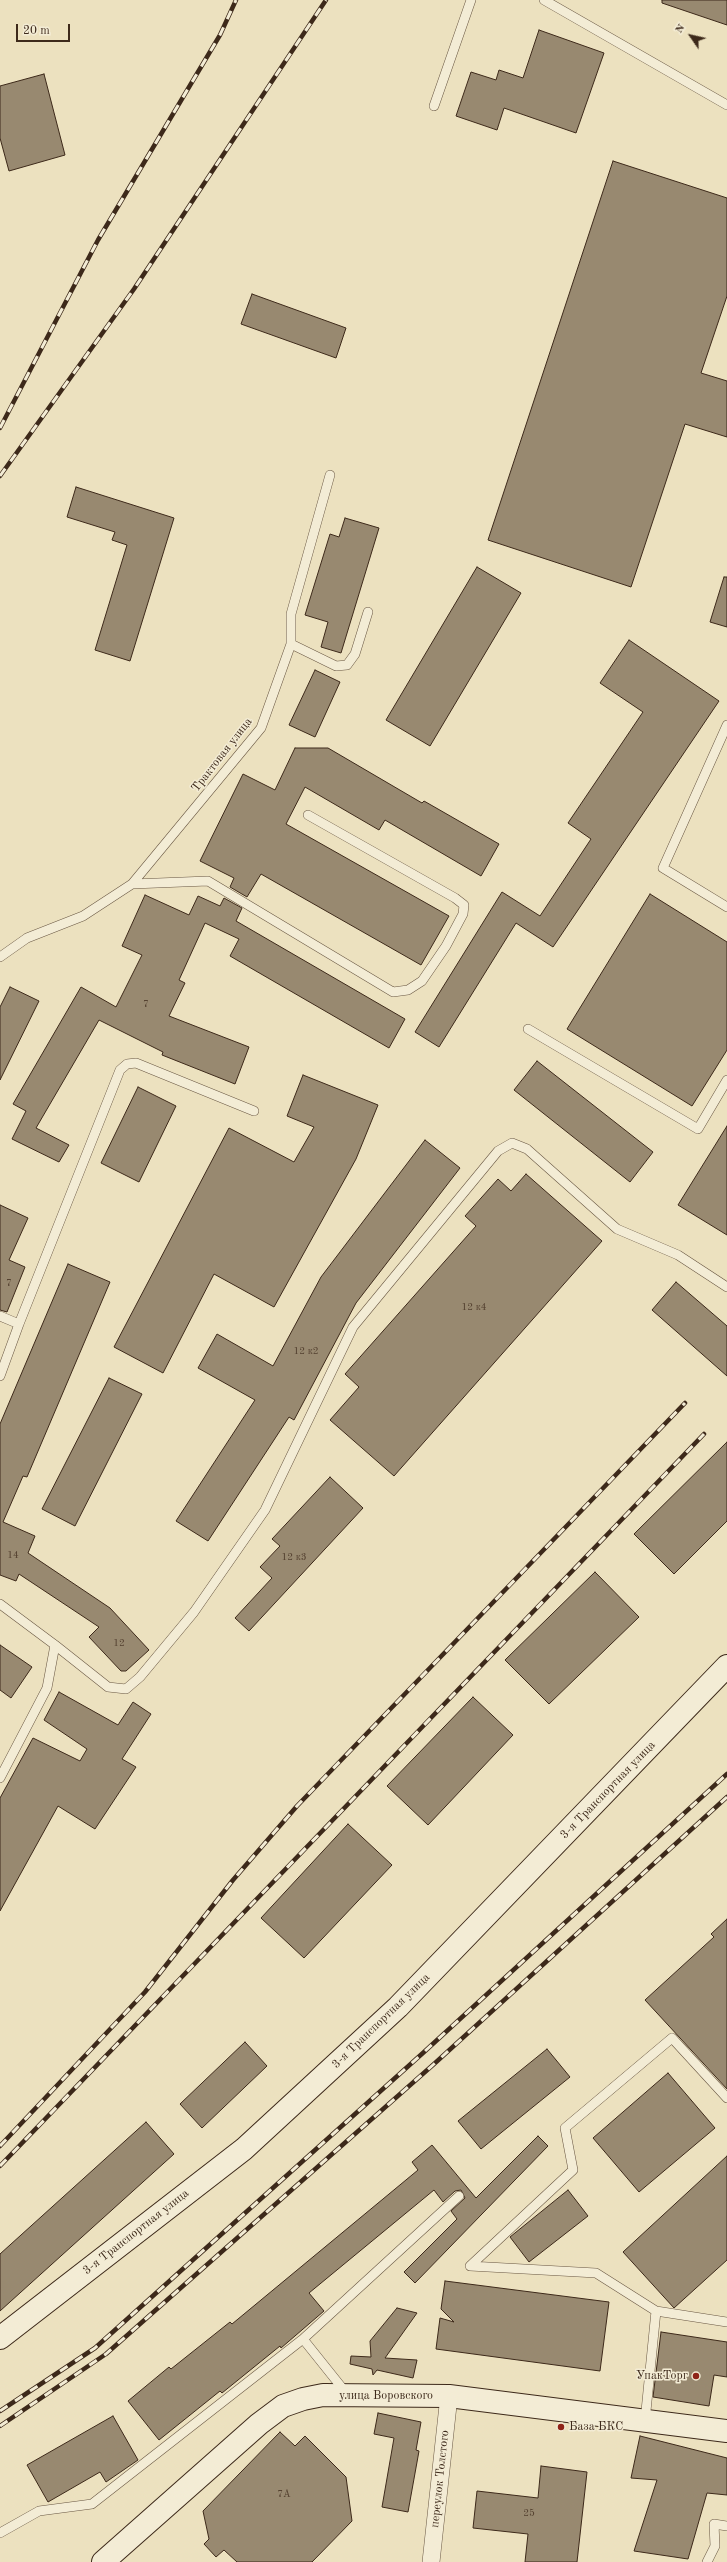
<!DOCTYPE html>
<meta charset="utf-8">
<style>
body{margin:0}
#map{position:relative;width:727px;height:2562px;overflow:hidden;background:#ece1bf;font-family:"Old Standard TT",serif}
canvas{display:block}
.north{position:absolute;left:671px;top:16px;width:40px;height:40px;-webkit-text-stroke:3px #f3ecd5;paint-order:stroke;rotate:304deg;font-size:11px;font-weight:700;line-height:16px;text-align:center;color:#3d291a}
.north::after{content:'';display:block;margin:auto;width:14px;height:18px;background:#3d291a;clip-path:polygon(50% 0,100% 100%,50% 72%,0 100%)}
.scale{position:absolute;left:16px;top:24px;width:54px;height:18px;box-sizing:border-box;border:2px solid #3d291a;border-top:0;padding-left:5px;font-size:12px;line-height:14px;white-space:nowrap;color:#3d291a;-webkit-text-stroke:3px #f3ecd5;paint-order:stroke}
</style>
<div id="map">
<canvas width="727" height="2562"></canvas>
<div class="north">N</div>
<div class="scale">20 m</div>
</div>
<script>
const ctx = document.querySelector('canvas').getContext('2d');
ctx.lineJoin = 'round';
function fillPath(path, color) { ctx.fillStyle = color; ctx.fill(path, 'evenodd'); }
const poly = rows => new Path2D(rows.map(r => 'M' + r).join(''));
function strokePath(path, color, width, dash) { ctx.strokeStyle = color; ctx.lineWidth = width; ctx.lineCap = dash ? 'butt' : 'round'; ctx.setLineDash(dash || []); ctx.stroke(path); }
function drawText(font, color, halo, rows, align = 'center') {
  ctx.font = font + ' "Old Standard TT",serif'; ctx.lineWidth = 3; ctx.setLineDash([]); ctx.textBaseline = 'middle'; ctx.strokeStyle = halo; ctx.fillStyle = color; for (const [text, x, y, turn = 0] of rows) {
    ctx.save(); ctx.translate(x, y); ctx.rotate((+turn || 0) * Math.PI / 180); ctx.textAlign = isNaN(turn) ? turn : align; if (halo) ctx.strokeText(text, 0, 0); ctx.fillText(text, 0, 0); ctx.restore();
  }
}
const building = poly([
 [662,0,727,0,727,25,662,3,662,0],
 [539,30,604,53,576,133,504,108,497,130,456,116,471,72,496,80,499,70,523,78,539,30],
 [44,74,65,155,9,171,0,138,0,86,44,74],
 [613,161,727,198,727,296,701,373,727,381,727,437,685,424,631,587,488,540,613,161],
 [252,294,346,328,336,358,241,324,252,294],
 [76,487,174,518,130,661,95,650,127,545,112,540,115,532,67,517,76,487],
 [345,518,379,528,341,653,321,647,328,622,305,615,330,534,339,537,345,518],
 [477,567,521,593,430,746,386,720,477,567],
 [724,577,727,577,727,627,710,622,724,577],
 [629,640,719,701,553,947,516,923,439,1047,415,1032,502,892,540,916,591,839,568,823,643,712,600,683,629,640],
 [315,670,340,682,315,737,289,725,315,670],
 [295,748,328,748,422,803,424,801,499,844,481,876,385,820,379,830,305,787,286,824,449,916,421,965,261,874,247,897,230,887,234,878,200,861,243,774,275,790,295,748],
 [650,894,727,942,727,1050,692,1106,567,1029,650,894],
 [145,895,189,915,198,896,220,906,224,898,242,908,236,921,405,1019,389,1048,230,956,239,939,205,923,179,980,185,983,169,1016,249,1047,235,1084,162,1055,163,1052,99,1020,36,1128,69,1145,59,1162,12,1139,26,1111,13,1104,81,987,116,1007,142,955,122,946,145,895],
 [10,987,39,1001,0,1080,0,1007,10,987],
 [537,1061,653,1152,630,1182,514,1090,537,1061],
 [303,1075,378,1105,356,1159,274,1307,214,1274,163,1373,114,1347,229,1128,294,1162,314,1127,287,1116,303,1075],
 [138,1087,176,1106,139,1182,101,1163,138,1087],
 [727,1126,727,1235,678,1205,727,1126],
 [425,1140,460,1168,356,1303,294,1420,289,1417,208,1541,176,1521,255,1400,198,1368,217,1334,273,1366,321,1277,425,1140],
 [526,1174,602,1241,394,1476,330,1420,359,1387,345,1374,476,1226,465,1216,498,1179,511,1191,526,1174],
 [0,1205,28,1218,9,1260,25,1267,7,1312,0,1310,0,1205],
 [68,1264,110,1282,27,1477,23,1476,3,1522,35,1536,28,1553,110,1608,149,1650,126,1671,121,1671,89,1637,99,1627,19,1574,16,1581,0,1575,0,1424,68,1264],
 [676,1282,727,1326,727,1376,652,1310,676,1282],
 [109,1378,142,1394,75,1526,42,1509,109,1378],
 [727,1442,727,1521,674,1574,634,1534,727,1442],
 [330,1477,363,1508,249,1631,235,1618,272,1578,260,1567,280,1546,272,1539,330,1477],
 [595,1572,639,1617,549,1704,505,1660,595,1572],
 [0,1645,32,1667,11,1698,0,1690,0,1645],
 [59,1692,118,1725,133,1702,151,1714,122,1759,136,1767,95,1829,58,1806,0,1911,0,1798,33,1738,80,1761,87,1749,44,1720,59,1692],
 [473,1697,513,1735,428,1825,387,1786,473,1697],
 [348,1824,392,1865,304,1958,261,1918,348,1824],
 [727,1919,727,2089,645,2000,714,1937,711,1934,727,1919],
 [245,2042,267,2066,202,2128,180,2104,245,2042],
 [547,2049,570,2077,481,2149,458,2121,547,2049],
 [668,2073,715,2128,639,2192,593,2138,668,2073],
 [146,2122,174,2154,0,2311,0,2254,146,2122],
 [538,2136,548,2146,415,2283,404,2272,457,2219,451,2211,465,2198,461,2190,455,2191,443,2202,434,2190,309,2293,324,2311,281,2348,280,2346,222,2393,220,2391,159,2440,128,2401,169,2367,171,2369,230,2322,232,2324,418,2170,412,2162,432,2145,476,2198,538,2136],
 [727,2156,727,2260,674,2308,623,2252,727,2156],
 [568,2190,588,2216,529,2262,510,2237,568,2190],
 [445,2281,609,2302,600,2371,436,2349,440,2318,454,2322,441,2309,445,2281],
 [397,2308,417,2313,385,2358,417,2360,413,2378,377,2370,373,2375,372,2369,350,2364,351,2356,371,2357,370,2341,397,2308],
 [661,2332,727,2342,727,2377,714,2375,709,2406,653,2397,661,2332],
 [378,2413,421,2422,416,2450,419,2451,408,2512,382,2507,394,2438,374,2434,378,2413],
 [113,2416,138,2460,106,2482,100,2472,48,2502,27,2465,113,2416],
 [280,2432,295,2446,305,2436,346,2477,352,2521,312,2562,237,2562,224,2550,216,2557,204,2544,209,2539,203,2511,280,2432],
 [640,2436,727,2458,727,2495,707,2493,688,2559,634,2551,657,2480,631,2478,640,2436],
 [541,2466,587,2472,577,2562,525,2562,528,2534,473,2528,477,2491,538,2498,541,2466]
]);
fillPath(building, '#988970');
strokePath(building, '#3d291a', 1);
const lane = poly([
 [544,0,727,105],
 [434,106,471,0],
 [291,644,336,666,347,665,355,654,368,612],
 [727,725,663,868,727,907],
 [132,884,208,881,393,992,408,990,422,981,446,946,463,914,464,905,455,898,308,815],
 [0,957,27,938,83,916,132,884,261,728,291,644,291,614,330,475],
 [528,1029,698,1129,727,1080],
 [0,1316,19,1324,0,1376],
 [19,1324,120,1070,127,1064,136,1063,254,1111],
 [0,1604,55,1645,47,1688,0,1778],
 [55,1645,108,1687,126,1689,140,1677,194,1612,265,1510,353,1327,498,1151,512,1143,527,1149,617,1229,678,1255,727,1287],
 [727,2098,672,2038,565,2128,573,2170,470,2266,596,2273,656,2311,727,2322],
 [303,2339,459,2196],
 [645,2421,656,2311],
 [0,2533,39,2511,92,2504,303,2339,347,2394],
 [707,2562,715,2546,714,2524,727,2526]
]);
const street = poly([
 [431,2562,449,2396]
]);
const secondary = poly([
 [0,2338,244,2149,398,2007,727,1666],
 [103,2562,259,2424,283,2406,303,2399,323,2395,449,2396,727,2431]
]);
strokePath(lane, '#695743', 10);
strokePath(street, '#695743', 18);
strokePath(secondary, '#3d291a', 24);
strokePath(lane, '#f3ecd5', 9);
strokePath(street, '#f3ecd5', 17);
strokePath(secondary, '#f3ecd5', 22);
const rail = poly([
 [0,428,98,240,220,35,236,0],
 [0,476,134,289,326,0],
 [0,2146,145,1992,233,1880,297,1806,685,1403],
 [0,2166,704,1434],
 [0,2411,95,2348,424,2052,727,1774],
 [0,2426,106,2354,434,2064,727,1797]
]);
strokePath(rail, '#3d291a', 4.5);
strokePath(rail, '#f3ecd5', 3, [9]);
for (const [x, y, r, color] of [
 [696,2376,4,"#8f2418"],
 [561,2427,4,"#8f2418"]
]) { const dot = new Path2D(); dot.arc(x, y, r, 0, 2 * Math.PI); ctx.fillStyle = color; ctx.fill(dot); strokePath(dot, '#f3ecd5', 1.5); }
drawText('10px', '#544130', null, [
 ["7",146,1004],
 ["7",9,1283],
 ["12 к4",474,1307],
 ["12 к2",306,1351],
 ["14",13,1555],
 ["12 к3",294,1557],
 ["12",119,1643],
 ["7А",284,2494],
 ["25",529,2513]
]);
drawText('12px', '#3d291a', '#f3ecd5', [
 ["Трактовая улица",222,755,-52],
 ["3-я Транспортная улица",608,1790,-46],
 ["3-я Транспортная улица",381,2021,-44],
 ["3-я Транспортная улица",136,2232,-38],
 ["улица Воровского",386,2396],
 ["переулок Толстого",440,2479,-84]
]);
drawText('12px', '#3d291a', '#f3ecd5', [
 ["УпакТорг",688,2376],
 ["База БКС",569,2427,"left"]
], 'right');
</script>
